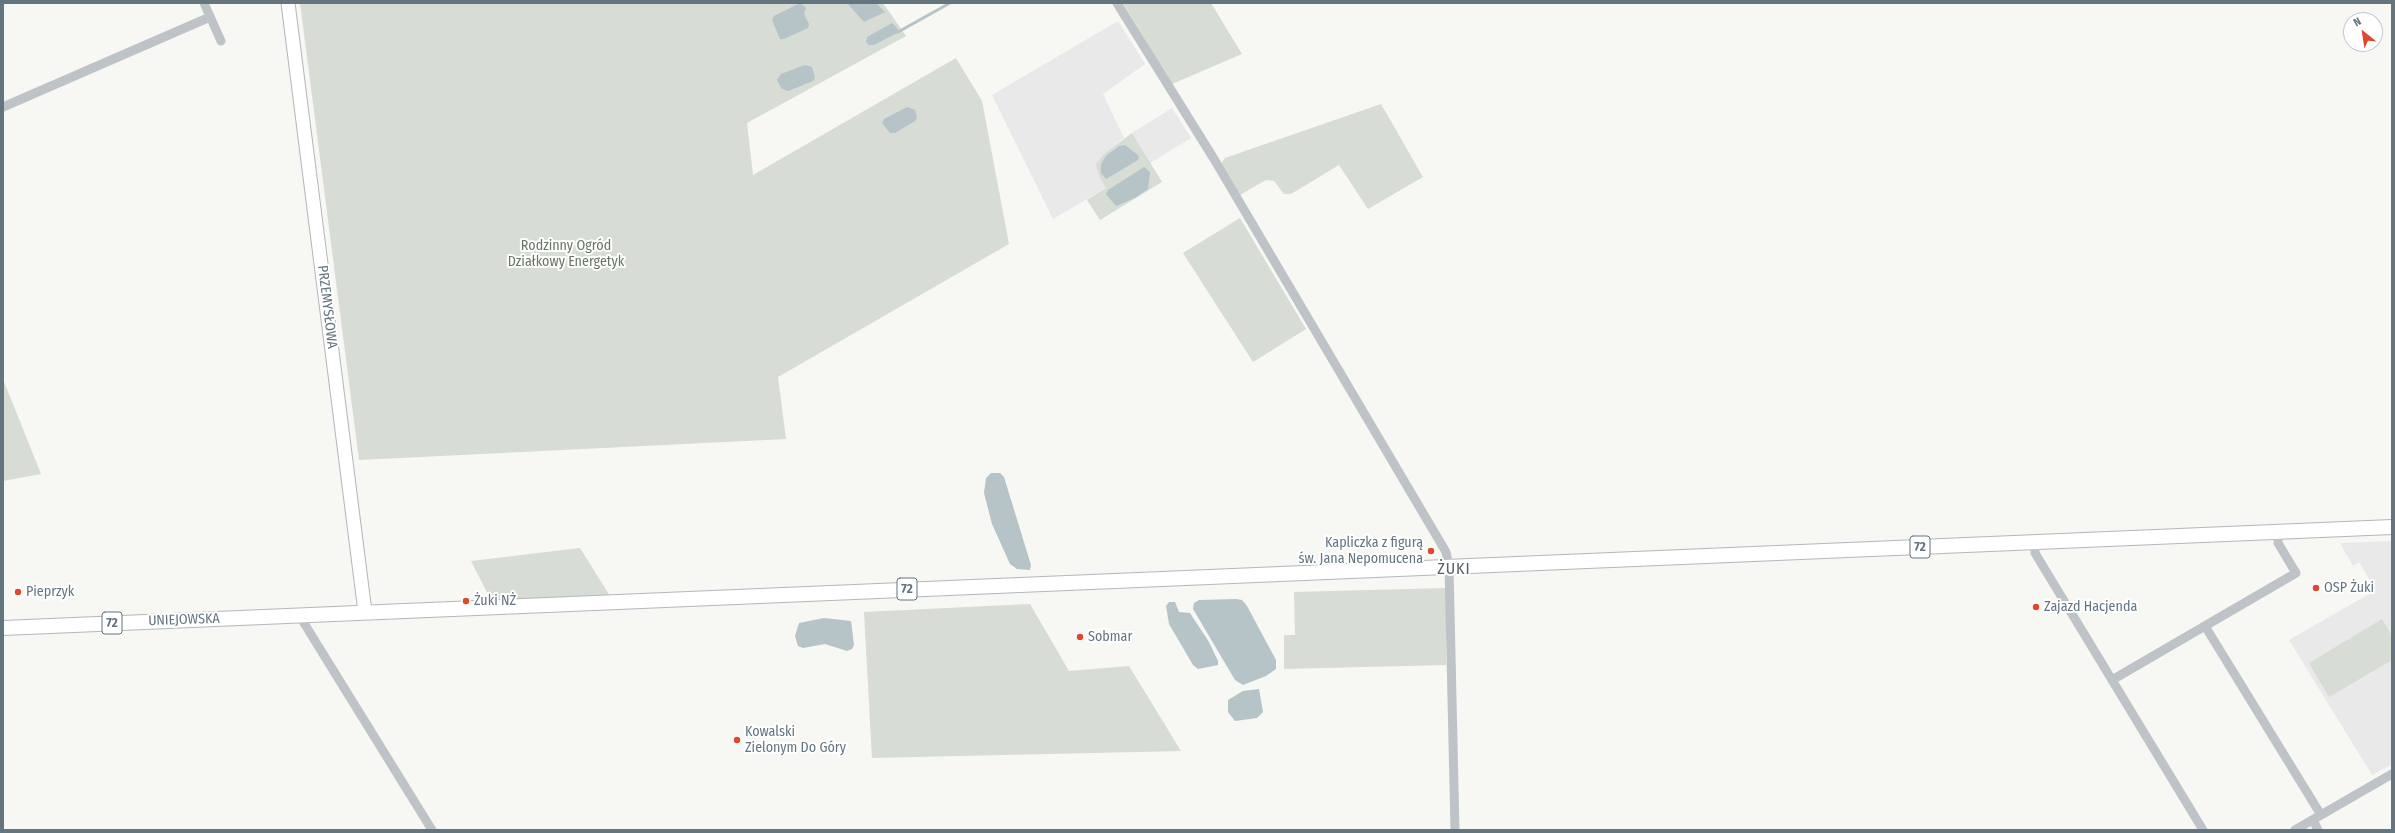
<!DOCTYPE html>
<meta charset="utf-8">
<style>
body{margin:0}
#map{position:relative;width:2395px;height:833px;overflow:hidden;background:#f7f7f4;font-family:"Fira Sans Condensed",sans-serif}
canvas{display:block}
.frame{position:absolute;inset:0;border:4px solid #63757f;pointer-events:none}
.north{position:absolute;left:2343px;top:12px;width:40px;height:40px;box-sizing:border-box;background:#fff;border:1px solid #c1c8cc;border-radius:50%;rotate:330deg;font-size:11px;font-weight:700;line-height:16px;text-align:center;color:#63757f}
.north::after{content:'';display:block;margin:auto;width:14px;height:18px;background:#de492d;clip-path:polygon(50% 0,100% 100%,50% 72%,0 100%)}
</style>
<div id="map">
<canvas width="2395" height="833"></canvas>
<div class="frame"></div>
<div class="north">N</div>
</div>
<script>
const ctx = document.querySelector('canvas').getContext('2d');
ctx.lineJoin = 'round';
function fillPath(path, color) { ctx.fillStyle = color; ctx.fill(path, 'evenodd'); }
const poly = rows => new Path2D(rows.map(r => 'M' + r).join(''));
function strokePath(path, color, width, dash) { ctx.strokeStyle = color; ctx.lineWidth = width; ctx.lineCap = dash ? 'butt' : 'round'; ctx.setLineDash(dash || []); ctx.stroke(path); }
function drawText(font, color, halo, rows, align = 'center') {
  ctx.font = font + ' "Fira Sans Condensed",sans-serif'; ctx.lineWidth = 4; ctx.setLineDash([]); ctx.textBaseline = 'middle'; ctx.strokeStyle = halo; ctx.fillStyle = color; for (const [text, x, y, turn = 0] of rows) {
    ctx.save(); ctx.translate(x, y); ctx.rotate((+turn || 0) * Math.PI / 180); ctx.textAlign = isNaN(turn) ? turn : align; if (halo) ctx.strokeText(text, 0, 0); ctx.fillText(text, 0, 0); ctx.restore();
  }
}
fillPath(poly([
 [1118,21,1145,64,1103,94,1124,138,1105,153,1100,178,1106,188,1053,219,992,95],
 [1172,108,1191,138,1150,163,1132,133],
 [2392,541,2392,764,2372,775,2289,640,2376,590,2359,562,2353,566,2340,543]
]), '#e8e9e8');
fillPath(poly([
 [300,3,883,3,906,36,747,123,753,175,956,58,982,101,1009,244,778,377,786,439,359,460],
 [1123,3,1211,3,1242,54,1172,84],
 [1381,104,1423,177,1368,209,1339,165,1291,194,1284,194,1274,181,1266,180,1240,195,1221,164,1225,158],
 [1132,133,1162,182,1100,220,1087,200,1106,188,1100,178,1096,164,1105,153],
 [1240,218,1306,329,1253,362,1183,253],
 [3,379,41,474,3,481],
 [580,548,610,596,493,604,471,561],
 [1446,588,1446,665,1284,669,1284,635,1295,635,1294,592],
 [1030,604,1069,671,1129,666,1181,751,872,758,864,612],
 [2382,619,2392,636,2392,660,2329,697,2309,663]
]), '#d7dcd4');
fillPath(poly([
 [800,3,806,8,804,14,809,24,808,28,784,39,780,39,772,20,774,16],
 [847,3,876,3,885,12,864,22],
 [892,23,898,29,897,33,874,45,869,45,866,42,867,37],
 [805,65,812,67,815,78,813,81,788,91,782,89,777,80,781,74],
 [907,107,915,110,917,118,915,121,895,133,890,133,882,123,884,119],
 [1125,145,1139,156,1138,160,1106,179,1101,173,1101,164,1106,156,1119,146],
 [1144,167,1150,172,1148,189,1135,198,1116,206,1106,194,1108,190],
 [991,473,1000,473,1004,477,1031,565,1030,570,1017,569,1010,564,992,524,984,493,986,478],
 [1236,599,1242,600,1247,606,1276,660,1276,669,1266,676,1243,685,1235,680,1193,609,1194,603,1199,600],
 [1169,602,1175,602,1179,612,1190,613,1209,642,1218,661,1218,665,1198,669,1193,665,1169,624,1166,606],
 [824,618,851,621,854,645,852,649,847,651,825,644,803,648,798,646,795,636,799,623],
 [1259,689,1263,712,1257,718,1235,721,1228,712,1228,700,1243,691]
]), '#b6c3c7');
strokePath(poly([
 [898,32,950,3]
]), '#b6c3c7', 3);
const secondary = poly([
 [288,3,365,612]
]);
const primary = poly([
 [3,628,2392,527]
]);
strokePath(secondary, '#b1b7bb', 15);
strokePath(primary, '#b2b8bb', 16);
strokePath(poly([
 [204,3,221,41],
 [1117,3,1214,159,1446,552,1449,567,1455,830],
 [3,107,210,17],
 [2035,542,2035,553,2203,830],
 [299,615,432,830],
 [2205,626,2321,815],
 [2112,680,2296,573,2278,543,2278,532],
 [2313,820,2318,830],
 [2295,830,2392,774]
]), '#bec3c7', 9);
strokePath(secondary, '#fff', 13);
strokePath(primary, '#fff', 14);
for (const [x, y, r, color] of [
 [1431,551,4,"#de492d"],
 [2316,588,4,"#de492d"],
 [18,592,4,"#de492d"],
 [466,601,4,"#de492d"],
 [2036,607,4,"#de492d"],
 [1080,637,4,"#de492d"],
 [737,740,4,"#de492d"]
]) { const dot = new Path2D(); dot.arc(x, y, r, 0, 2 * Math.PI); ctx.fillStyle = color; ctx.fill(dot); strokePath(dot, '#fff', 1.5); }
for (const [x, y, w] of [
 [1920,547,20],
 [907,589,20],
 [112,623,20]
]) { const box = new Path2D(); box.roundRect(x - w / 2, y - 11, w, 22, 3); ctx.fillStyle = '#fff'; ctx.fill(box); strokePath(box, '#63757f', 1); }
drawText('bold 13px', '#63757f', null, [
 ["72",1920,547],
 ["72",907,589],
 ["72",112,623]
]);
drawText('14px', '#677762', '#fff', [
 ["Rodzinny Ogród",566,246],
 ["Działkowy Energetyk",566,262]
]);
drawText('14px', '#63757f', '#fff', [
 ["PRZEMYSŁOWA",327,307,83],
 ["UNIEJOWSKA",184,620,-2]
]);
drawText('14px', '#63757f', '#fff', [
 ["Kapliczka z figurą",1423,543,"right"],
 ["św. Jana Nepomucena",1423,559,"right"],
 ["OSP Żuki",2324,588],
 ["Pieprzyk",26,592],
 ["Żuki NŻ",474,601],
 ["Zajazd Hacjenda",2044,607],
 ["Sobmar",1088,637],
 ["Kowalski",745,732],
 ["Zielonym Do Góry",745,748]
], 'left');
ctx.letterSpacing = '1px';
drawText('16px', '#55626a', '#fff', [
 ["ŻUKI",1454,570]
]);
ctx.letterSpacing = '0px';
</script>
